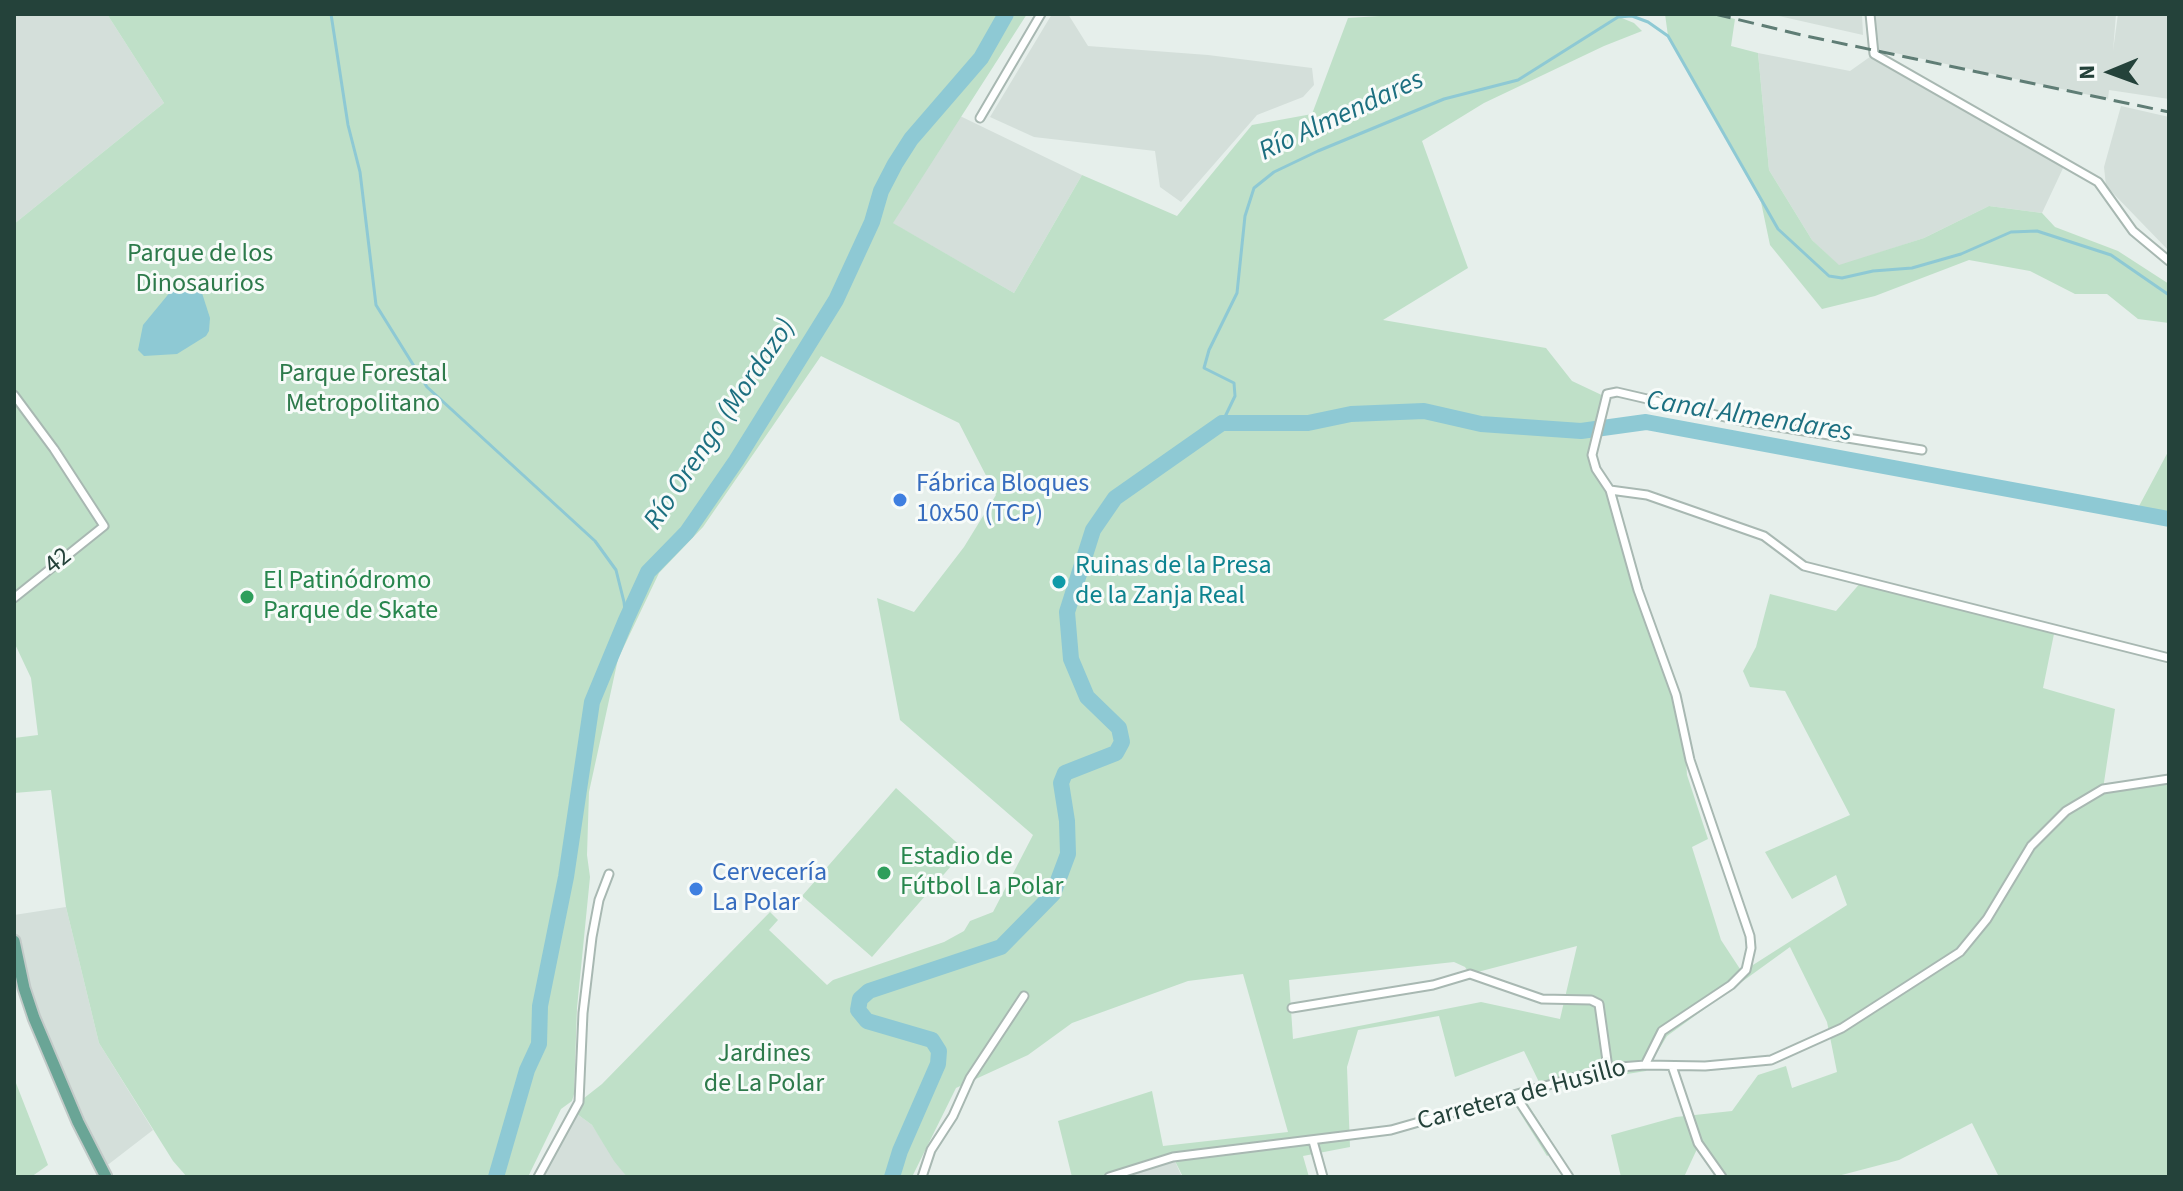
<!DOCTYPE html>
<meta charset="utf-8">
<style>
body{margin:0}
#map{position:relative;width:2183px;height:1191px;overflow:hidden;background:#e6efeb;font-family:"Source Sans 3",sans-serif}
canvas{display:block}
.frame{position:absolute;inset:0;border:16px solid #24423a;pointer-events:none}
.north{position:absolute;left:2071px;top:32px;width:80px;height:80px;-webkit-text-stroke:6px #f7fbf9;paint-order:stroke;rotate:269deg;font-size:22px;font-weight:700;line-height:32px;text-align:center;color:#24423a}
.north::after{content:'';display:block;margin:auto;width:28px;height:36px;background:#24423a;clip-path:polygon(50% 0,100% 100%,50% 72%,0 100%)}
</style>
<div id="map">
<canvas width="2183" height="1191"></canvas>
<div class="frame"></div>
<div class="north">N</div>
</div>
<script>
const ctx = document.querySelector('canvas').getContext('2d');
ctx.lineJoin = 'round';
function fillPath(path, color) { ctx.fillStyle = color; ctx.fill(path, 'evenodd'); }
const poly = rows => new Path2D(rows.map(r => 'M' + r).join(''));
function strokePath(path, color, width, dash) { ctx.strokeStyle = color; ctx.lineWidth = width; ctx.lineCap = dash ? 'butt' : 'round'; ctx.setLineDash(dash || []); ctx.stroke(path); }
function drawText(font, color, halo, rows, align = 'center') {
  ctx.font = font + ' "Source Sans 3",sans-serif'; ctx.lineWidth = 6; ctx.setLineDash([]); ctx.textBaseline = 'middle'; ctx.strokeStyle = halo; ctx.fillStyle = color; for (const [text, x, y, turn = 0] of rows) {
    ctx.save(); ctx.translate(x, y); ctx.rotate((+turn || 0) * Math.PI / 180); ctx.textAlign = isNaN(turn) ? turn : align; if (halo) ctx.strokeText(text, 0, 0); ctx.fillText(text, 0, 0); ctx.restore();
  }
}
fillPath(poly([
 [14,14,107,14,164,103,14,224],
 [1052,14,1068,14,1088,46,1208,55,1312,68,1314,85,1303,97,1257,115,1181,202,1160,187,1155,151,1034,137,990,117],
 [1770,14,1862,14,1863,35],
 [1874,14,2116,14,2113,51,2118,14,2169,14,2169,99,2109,90,2108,99,1872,48],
 [1758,53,1850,71,1874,54,2065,164,2042,213,1989,206,1924,238,1839,266,1812,240,1769,170],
 [2121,106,2169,117,2169,251,2106,186,2104,167],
 [960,116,1082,175,1014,293,892,223],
 [66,907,99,1043,153,1130,105,1167,34,1018,14,941,14,915],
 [573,1111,592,1125,627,1177,538,1177],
 [1173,1157,1182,1177,1109,1177]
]), '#d4dfda');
fillPath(poly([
 [107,14,1027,14,893,223,1014,293,1082,175,1177,216,1252,125,1312,114,1348,18,1410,14,1612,14,1634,23,1642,31,1604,46,1484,103,1422,141,1468,268,1383,320,1546,348,1572,381,1608,398,1592,455,1610,490,1684,731,1687,775,1708,839,1692,847,1721,940,1742,972,1847,905,1836,875,1792,899,1765,852,1850,815,1785,691,1750,687,1743,671,1756,647,1770,594,1836,611,1862,581,2055,629,2043,688,2115,709,2103,789,2169,778,2169,1177,1999,1177,1972,1123,1899,1160,1834,1177,1718,1177,1697,1149,1684,1177,1621,1177,1611,1135,1676,1117,1732,1111,1758,1075,1786,1066,1792,1088,1837,1072,1827,1022,1790,947,1667,1036,1646,1071,1558,1085,1524,1098,1557,1150,1547,1156,1508,1094,1539,1082,1524,1051,1455,1077,1439,1016,1358,1030,1347,1067,1350,1147,1303,1156,1309,1177,1183,1177,1173,1157,1109,1177,1072,1177,1058,1121,1152,1091,1163,1146,1288,1132,1243,974,1188,981,1072,1023,1028,1055,956,1088,912,1177,627,1177,614,1161,592,1125,573,1111,579,1102,602,1084,770,912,778,920,769,930,827,985,833,980,944,942,964,931,970,921,993,912,1033,835,900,720,877,598,914,612,964,547,996,495,959,423,821,356,703,527,659,573,618,659,589,792,587,855,590,877,577,1008,574,1094,572,1101,561,1109,528,1177,187,1177,173,1161,99,1043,66,907,51,790,14,793,14,738,38,735,31,678,14,642,14,224,164,103],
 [1577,946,1560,1019,1481,1002,1293,1039,1289,980,1454,962,1465,967,1470,974],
 [1665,14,1714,14,1735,19,1731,46,1758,53,1769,170,1812,240,1839,265,1924,238,1989,206,2042,213,2055,227,2118,251,2169,284,2169,323,2138,319,2107,294,2075,294,2030,271,1969,260,1875,296,1822,309,1770,245,1761,202,1741,162,1668,36],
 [2169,450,2169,514,2138,508,2153,480],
 [896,788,965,850,872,957,802,896],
 [14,1078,48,1165,31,1177,14,1177]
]), '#bfe0c8');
fillPath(poly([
 [186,282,195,286,202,293,210,318,209,331,206,336,177,354,144,356,138,350,143,325,171,291]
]), '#8ec9d4');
strokePath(poly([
 [331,14,348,125,360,172,376,305,427,387,595,541,616,570,624,602,626,620],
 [1222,423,1235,396,1234,383,1204,368,1209,350,1237,293,1245,216,1254,188,1274,172,1318,151,1444,99,1518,80,1618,17,1632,16,1648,22,1668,36,1778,229,1829,276,1842,278,1873,271,1912,268,1961,254,2011,232,2037,231,2111,255,2169,295]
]), '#8ec9d4', 3);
strokePath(poly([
 [496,1177,527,1070,539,1044,540,1006,566,877,592,702,626,620,648,572,687,532,736,461,836,300,872,222,881,191,895,164,911,139,981,58,1006,14],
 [892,1177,900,1151,938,1064,939,1051,932,1040,867,1021,858,1010,860,999,869,991,1001,947,1053,894,1068,854,1067,821,1061,783,1065,773,1116,753,1122,742,1119,728,1087,697,1071,659,1067,612,1093,530,1115,498,1222,423,1308,423,1351,414,1424,411,1481,424,1581,431,1646,422,2169,519]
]), '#8ec9d4', 16);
const minor = poly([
 [1870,14,1874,54,2098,182,2133,231,2169,261],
 [980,118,1041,14],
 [14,395,54,449,104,526,14,598],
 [1610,490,1647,495,1764,536,1804,566,2169,658],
 [1292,1008,1433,985,1470,974,1542,999,1591,1000,1599,1004,1608,1068],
 [1645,1065,1662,1031,1731,985,1746,970,1751,948,1750,936,1690,760,1676,695,1638,590,1610,490,1596,469,1592,455,1607,394,1617,392,1742,421,1922,450],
 [1672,1066,1698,1143,1722,1177],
 [1515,1095,1569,1177],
 [1313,1141,1323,1177],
 [538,1177,579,1102,583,1013,592,937,599,900,609,874],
 [922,1177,931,1150,953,1116,970,1078,1024,996],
 [1109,1177,1173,1157,1391,1130,1608,1068,1645,1065,1705,1066,1771,1060,1842,1028,1960,952,1987,919,2031,846,2066,811,2103,789,2169,779]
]);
const primary = poly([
 [14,941,24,988,34,1018,78,1122,106,1177]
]);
strokePath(minor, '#a8b8b2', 11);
strokePath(primary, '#c2cac8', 15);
strokePath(minor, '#fff', 7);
strokePath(primary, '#6aa596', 11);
strokePath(poly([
 [1715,14,1806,36,2169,112]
]), '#5f7d75', 3, [16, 8]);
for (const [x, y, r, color] of [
 [900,500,8,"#3f7fe0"],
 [1059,582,8,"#0f9aa8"],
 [247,597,8,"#2e9e5b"],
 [884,873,8,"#2e9e5b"],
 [696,889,8,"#3f7fe0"]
]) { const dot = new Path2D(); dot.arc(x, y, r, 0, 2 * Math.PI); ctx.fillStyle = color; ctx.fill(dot); strokePath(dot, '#f7fbf9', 3); }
drawText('26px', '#2d7a4b', '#f7fbf9', [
 ["Parque de los",200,255],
 ["Dinosaurios",200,285],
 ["Parque Forestal",363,375],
 ["Metropolitano",363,405],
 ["Jardines",764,1055],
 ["de La Polar",764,1085]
]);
drawText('26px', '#366cbe', '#f7fbf9', [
 ["Fábrica Bloques",916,485],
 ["10x50 (TCP)",916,515],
 ["Cervecería",712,874],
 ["La Polar",712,904]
], 'left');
drawText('26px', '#24423a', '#f7fbf9', [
 ["42",59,562,-39],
 ["Carretera de Husillo",1522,1096,-15]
]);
drawText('26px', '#0d838f', '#f7fbf9', [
 ["Ruinas de la Presa",1075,567],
 ["de la Zanja Real",1075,597]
], 'left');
drawText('26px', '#27864d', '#f7fbf9', [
 ["El Patinódromo",263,582],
 ["Parque de Skate",263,612],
 ["Estadio de",900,858],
 ["Fútbol La Polar",900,888]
], 'left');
drawText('italic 28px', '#1c6f80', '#f7fbf9', [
 ["Río Almendares",1342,117,-25],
 ["Canal Almendares",1749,418,9],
 ["Río Orengo (Mordazo)",721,425,-56]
]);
</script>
